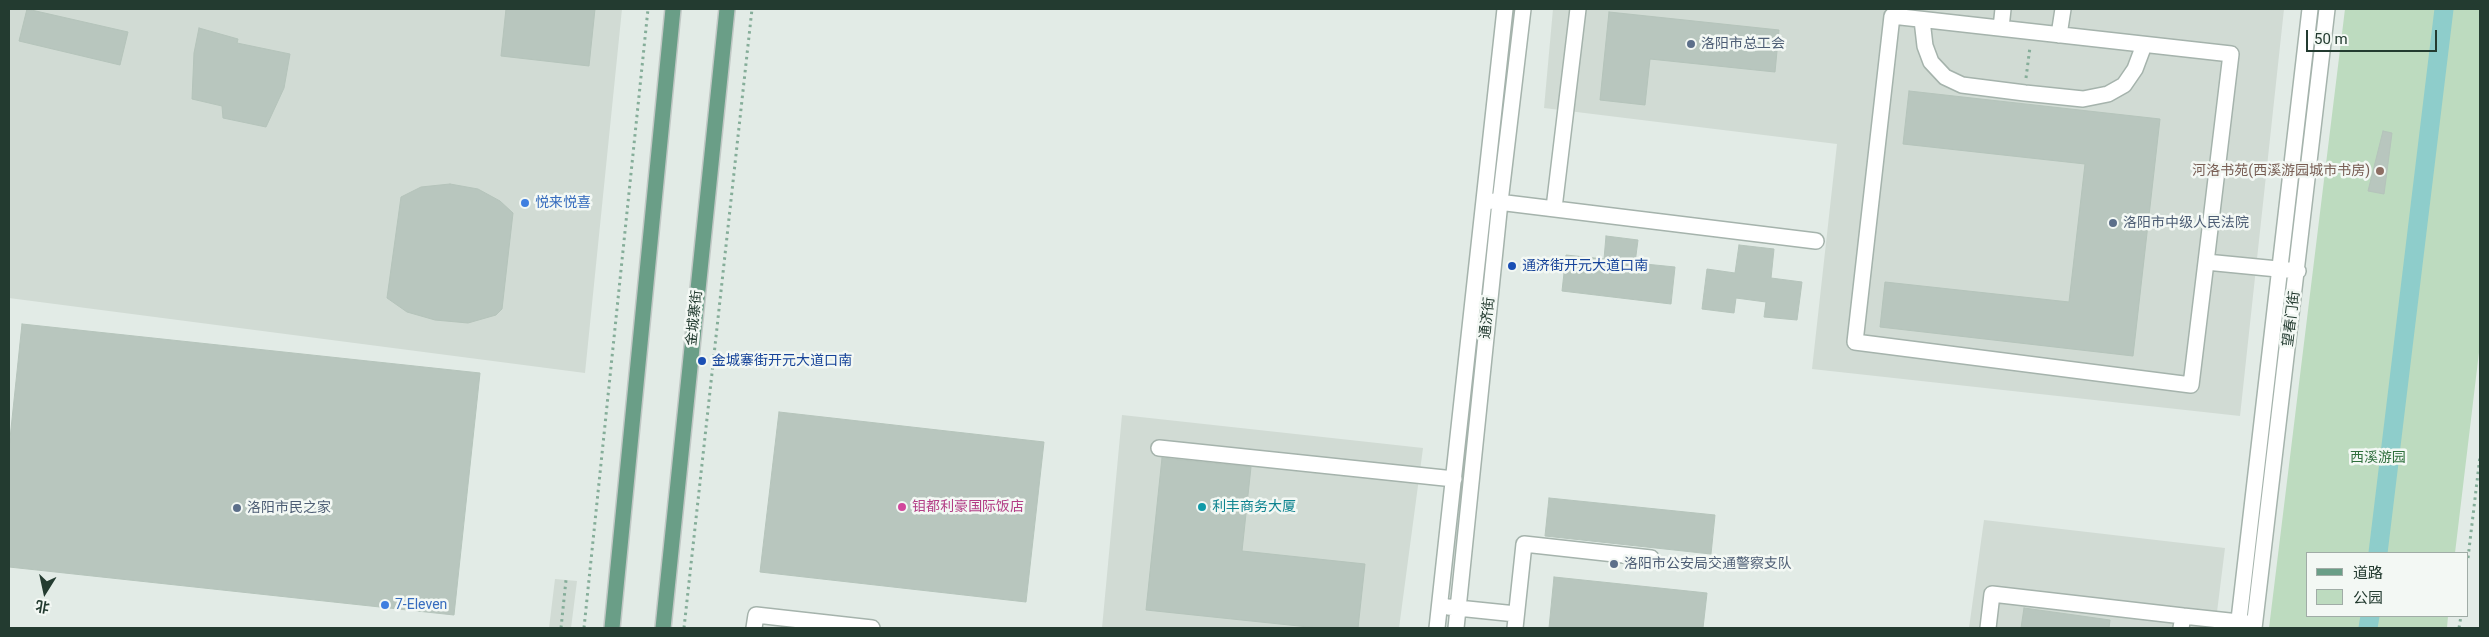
<!DOCTYPE html>
<meta charset="utf-8">
<style>
body{margin:0}
#map{position:relative;width:2489px;height:637px;overflow:hidden;background:#e2ebe6;font-family:Roboto,"Noto Sans SC",sans-serif}
canvas{display:block}
.frame{position:absolute;inset:0;border:10px solid #233b30;pointer-events:none}
.legend{position:absolute;left:2306px;top:552px;width:162px;height:65px;box-sizing:border-box;background:#f3f8f4;border:1px solid #a0aca6;margin:0;padding:6px 9px;list-style:none;font-size:15px;color:#233b30}
.legend li{display:flex;align-items:center;gap:10px;height:25px}
.legend b{width:25px;border:1px solid #a0aca6}
.north{position:absolute;left:20px;top:567px;width:50px;height:50px;-webkit-text-stroke:4px #f3f8f4;paint-order:stroke;rotate:190deg;font-size:14px;font-weight:700;line-height:20px;text-align:center;color:#233b30}
.north::after{content:'';display:block;margin:auto;width:18px;height:22px;background:#233b30;clip-path:polygon(50% 0,100% 100%,50% 72%,0 100%)}
.scale{position:absolute;left:2306px;top:30px;width:131px;height:22px;box-sizing:border-box;border:2px solid #233b30;border-top:0;padding-left:6px;font-size:15px;line-height:18px;white-space:nowrap;color:#233b30;-webkit-text-stroke:4px #f3f8f4;paint-order:stroke}
</style>
<div id="map">
<canvas width="2489" height="637"></canvas>
<div class="frame"></div>
<ul class="legend">
<li><b style="height:6px;background:#6a9e87"></b>道路</li>
<li><b style="height:14px;background:#bddbbf"></b>公园</li>
</ul>
<div class="north">北</div>
<div class="scale">50 m</div>
</div>
<script>
const ctx = document.querySelector('canvas').getContext('2d');
ctx.lineJoin = 'round';
function fillPath(path, color) { ctx.fillStyle = color; ctx.fill(path, 'evenodd'); }
const poly = rows => new Path2D(rows.map(r => 'M' + r).join(''));
function strokePath(path, color, width, dash) { ctx.strokeStyle = color; ctx.lineWidth = width; ctx.lineCap = dash ? 'butt' : 'round'; ctx.setLineDash(dash || []); ctx.stroke(path); }
function drawText(font, color, halo, rows, align = 'center') {
  ctx.font = font + ' Roboto,"Noto Sans SC",sans-serif'; ctx.lineWidth = 5; ctx.setLineDash([]); ctx.textBaseline = 'middle'; ctx.strokeStyle = halo; ctx.fillStyle = color; for (const [text, x, y, turn = 0] of rows) {
    ctx.save(); ctx.translate(x, y); ctx.rotate((+turn || 0) * Math.PI / 180); ctx.textAlign = isNaN(turn) ? turn : align; if (halo) ctx.strokeText(text, 0, 0); ctx.fillText(text, 0, 0); ctx.restore();
  }
}
fillPath(poly([
 [9,9,622,9,585,373,9,298],
 [1553,9,2284,9,2240,416,1812,369,1837,144,1544,108],
 [1122,415,1423,448,1399,628,1102,628],
 [1984,520,2225,548,2215,628,1969,628],
 [555,579,577,581,571,628,549,628]
]), '#d1dbd4');
fillPath(poly([
 [2345,9,2480,9,2480,344,2455,553,2308,553,2308,616,2448,616,2447,628,2269,628]
]), '#bddbbf');
strokePath(poly([
 [2378,553,2444,9],
 [2368,628,2370,616]
]), '#8ecdcb', 19);
const building = poly([
 [27,9,128,32,120,65,19,41,27,9],
 [506,9,595,9,589,66,501,56,506,9],
 [1609,12,1779,30,1775,72,1650,59,1645,105,1600,100,1609,12],
 [199,28,238,39,237,43,290,54,284,88,266,127,223,118,222,106,192,99,194,53,199,28],
 [1909,91,2160,119,2133,356,1880,327,1885,282,2069,302,2085,164,1903,144,1909,91],
 [2383,131,2392,133,2384,194,2368,191,2383,131],
 [450,184,478,189,500,201,513,213,502,309,496,315,468,323,435,320,407,312,387,298,401,197,421,187,450,184],
 [1606,236,1638,240,1635,263,1675,267,1671,304,1562,291,1566,255,1604,259,1606,236],
 [1739,245,1774,249,1771,278,1802,282,1797,320,1764,317,1766,302,1736,298,1734,313,1702,309,1707,269,1735,273,1739,245],
 [22,324,480,373,454,615,9,567,9,448,22,324],
 [779,412,1044,442,1026,602,760,572,779,412],
 [1162,458,1251,467,1242,551,1365,564,1358,628,1318,628,1146,610,1162,458],
 [1549,498,1715,515,1711,554,1545,536,1549,498],
 [1554,577,1707,593,1703,628,1549,628,1554,577],
 [2024,608,2110,620,2109,628,2021,628,2024,608]
]);
fillPath(building, '#b8c6be');
strokePath(building, '#b5c4bb', 1);
const minor = poly([
 [1922,20,1925,46,1931,62,1945,77,1962,85,2025,93,2083,99,2108,94,2124,85,2135,69,2144,45],
 [2001,28,2003,9],
 [2059,35,2063,9],
 [1490,201,1816,241],
 [1554,208,1578,9],
 [2206,262,2191,385,1855,342,1892,16,2231,54,2206,262,2298,271],
 [1159,448,1454,479],
 [1448,607,1516,614],
 [2183,616,2248,623],
 [754,628,756,615,872,628],
 [1437,628,1505,9],
 [1456,628,1500,202,1523,9],
 [1515,628,1524,544,1651,558],
 [1988,628,1992,594,2183,616,2181,628],
 [2238,628,2310,9],
 [2254,628,2327,9]
]);
const major = poly([
 [612,628,673,9],
 [663,628,727,9]
]);
strokePath(minor, '#a5b3ac', 18);
strokePath(major, '#c1c8c5', 18);
strokePath(poly([
 [2026,78,2030,47],
 [2468,558,2480,456],
 [561,628,566,580],
 [584,628,648,9],
 [684,628,752,9],
 [2459,628,2461,616]
]), '#85ad99', 3, [2.5, 4]);
strokePath(minor, '#fff', 15);
strokePath(major, '#6a9e87', 15);
for (const [x, y, r, color] of [
 [1691,44,5,"#5c6f8a"],
 [2380,171,5,"#8d6e63"],
 [525,203,5,"#3f7fe0"],
 [2113,223,5,"#5c6f8a"],
 [1512,266,5,"#1a4fb4"],
 [702,361,5,"#1a4fb4"],
 [902,507,5,"#d1479c"],
 [1202,507,5,"#0f9aa8"],
 [237,508,5,"#5c6f8a"],
 [1614,564,5,"#5c6f8a"],
 [385,605,5,"#3f7fe0"]
]) { const dot = new Path2D(); dot.arc(x, y, r, 0, 2 * Math.PI); ctx.fillStyle = color; ctx.fill(dot); strokePath(dot, '#f3f8f4', 2); }
drawText('14px', '#4e5e75', '#f3f8f4', [
 ["洛阳市总工会",1701,44],
 ["洛阳市中级人民法院",2123,223],
 ["洛阳市民之家",247,508],
 ["洛阳市公安局交通警察支队",1624,564]
], 'left');
drawText('14px', '#785e54', '#f3f8f4', [
 ["河洛书苑(西溪游园城市书房)",2370,171]
], 'right');
drawText('14px', '#366cbe', '#f3f8f4', [
 ["悦来悦喜",535,203],
 ["7-Eleven",395,605]
], 'left');
drawText('14px', '#164399', '#f3f8f4', [
 ["通济街开元大道口南",1522,266],
 ["金城寨街开元大道口南",712,361]
], 'left');
drawText('14px', '#233b30', '#f3f8f4', [
 ["金城寨街",695,318,-84],
 ["通济街",1488,318,-84],
 ["望春门街",2292,319,-83]
]);
drawText('14px', '#306f3d', '#f3f8f4', [
 ["西溪游园",2378,458]
]);
drawText('14px', '#b23c85', '#f3f8f4', [
 ["钼都利豪国际饭店",912,507]
], 'left');
drawText('14px', '#0d838f', '#f3f8f4', [
 ["利丰商务大厦",1212,507]
], 'left');
</script>
